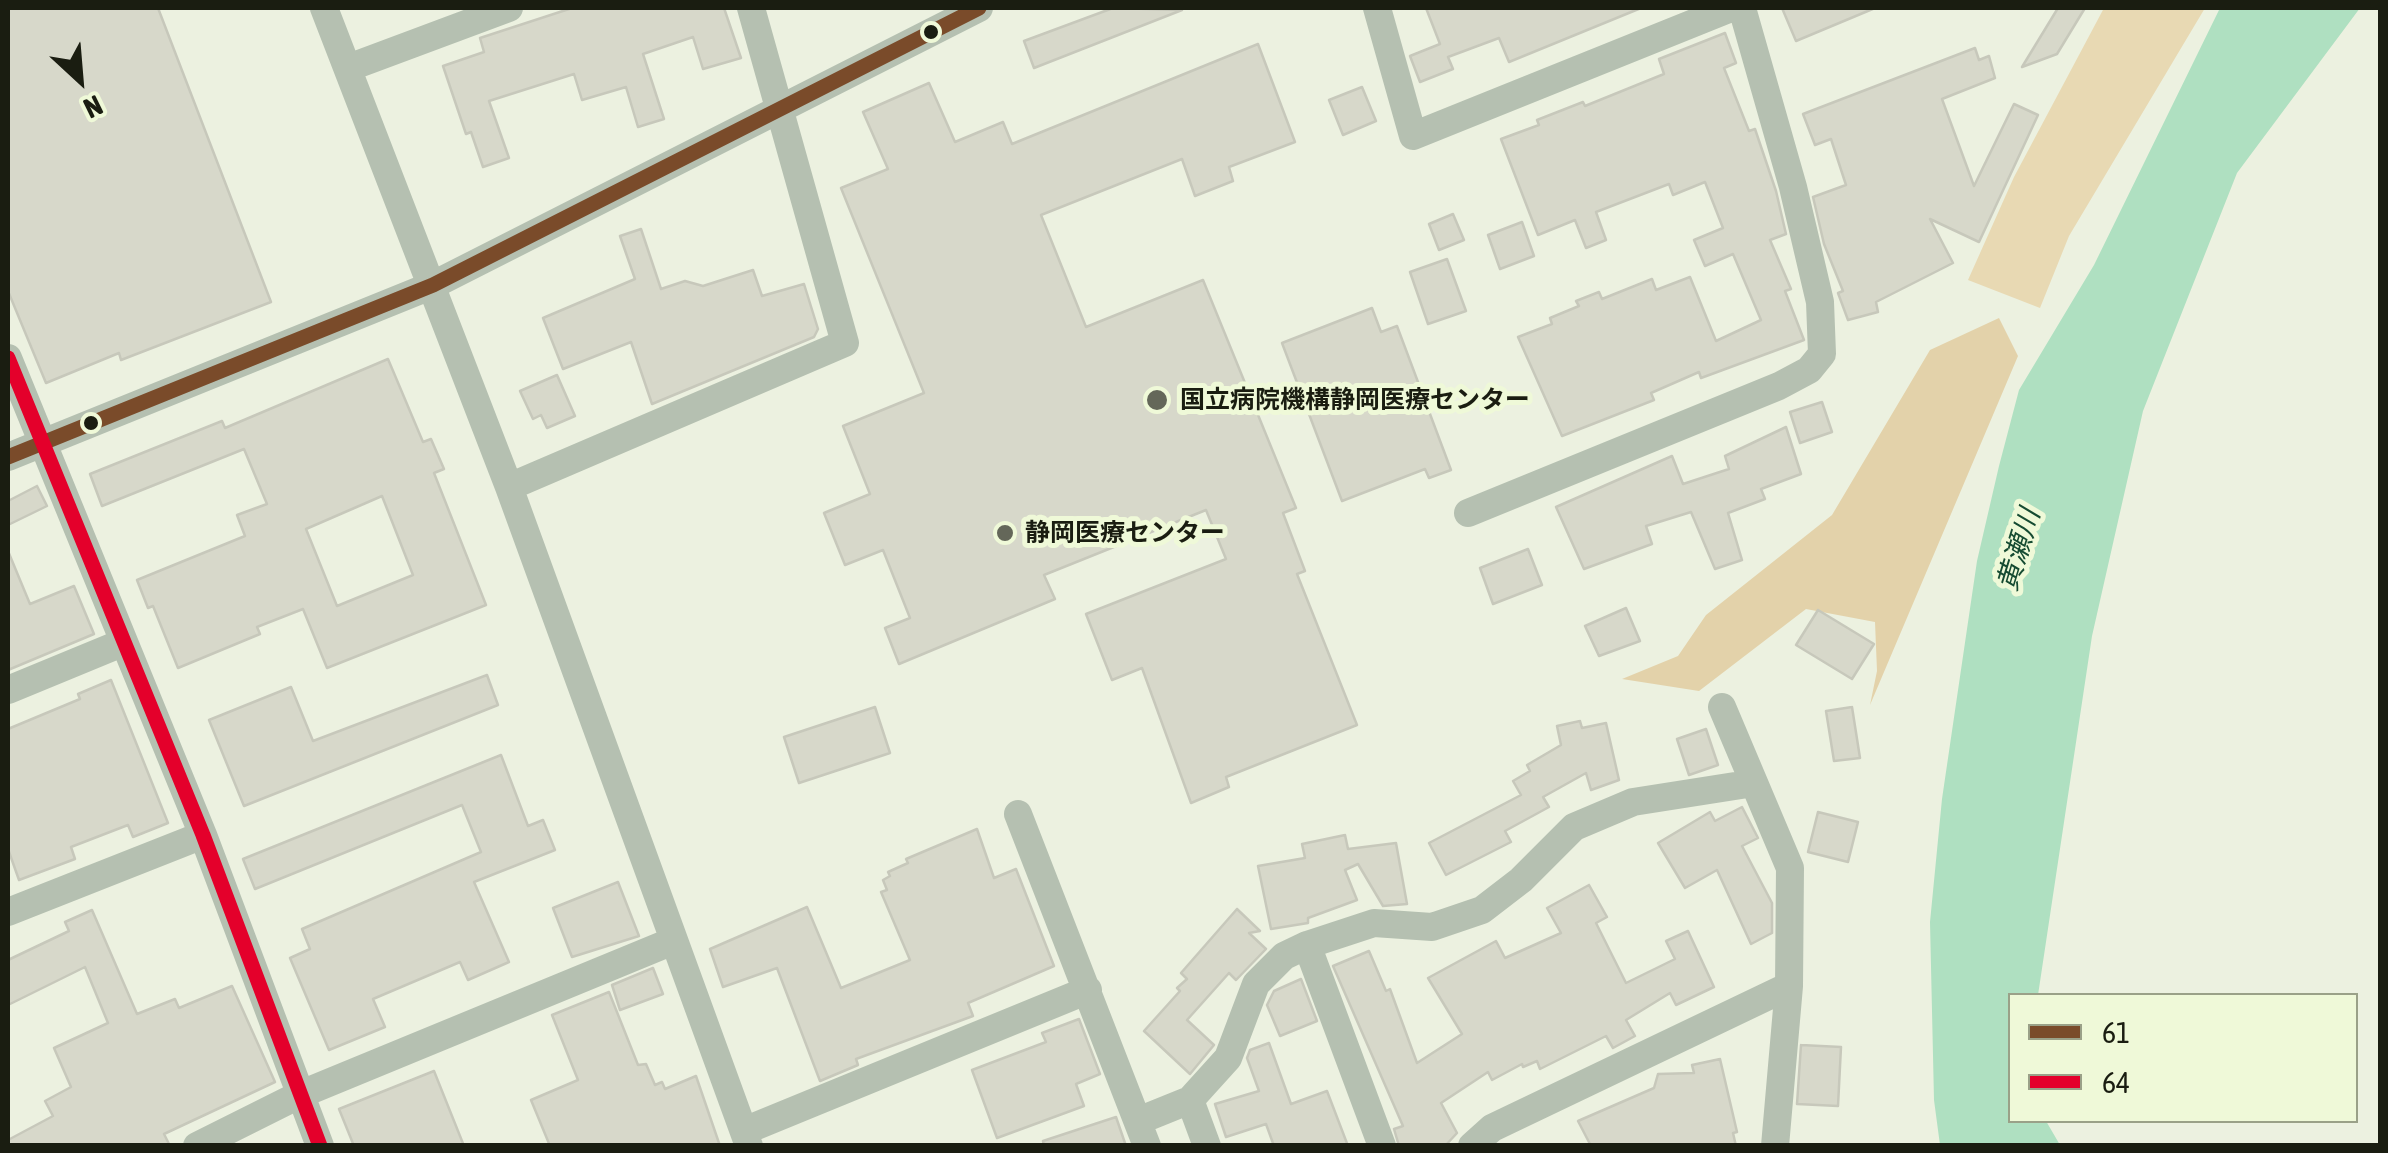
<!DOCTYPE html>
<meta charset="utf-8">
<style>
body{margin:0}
#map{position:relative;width:2388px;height:1153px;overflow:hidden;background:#ecf1e0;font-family:"Asap Condensed",sans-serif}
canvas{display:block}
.frame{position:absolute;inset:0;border:10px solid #1a1d11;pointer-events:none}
.legend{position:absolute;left:2008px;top:993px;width:350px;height:130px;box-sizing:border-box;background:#eff9d8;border:2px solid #9aa188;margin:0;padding:12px 18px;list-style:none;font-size:30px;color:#1a1d11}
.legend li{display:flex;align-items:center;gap:20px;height:50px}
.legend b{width:50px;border:2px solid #9aa188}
.north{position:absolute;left:30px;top:30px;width:100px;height:100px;-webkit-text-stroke:8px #eff9d8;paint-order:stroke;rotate:154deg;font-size:28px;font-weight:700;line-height:40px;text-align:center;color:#1a1d11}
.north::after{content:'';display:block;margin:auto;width:35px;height:45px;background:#1a1d11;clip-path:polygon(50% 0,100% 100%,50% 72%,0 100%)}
</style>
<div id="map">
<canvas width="2388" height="1153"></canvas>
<div class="frame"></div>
<ul class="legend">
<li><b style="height:12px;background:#7a4b2a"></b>61</li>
<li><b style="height:12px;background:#e4002b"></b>64</li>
</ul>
<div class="north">N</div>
</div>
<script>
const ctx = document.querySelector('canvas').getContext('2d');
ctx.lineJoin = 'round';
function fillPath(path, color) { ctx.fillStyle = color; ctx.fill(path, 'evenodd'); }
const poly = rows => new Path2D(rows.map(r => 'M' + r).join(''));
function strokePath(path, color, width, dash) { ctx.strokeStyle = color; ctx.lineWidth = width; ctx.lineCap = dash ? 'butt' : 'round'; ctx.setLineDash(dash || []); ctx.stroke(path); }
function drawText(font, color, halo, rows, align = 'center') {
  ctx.font = font + ' "Asap Condensed","Noto Sans JP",sans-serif'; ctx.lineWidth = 10; ctx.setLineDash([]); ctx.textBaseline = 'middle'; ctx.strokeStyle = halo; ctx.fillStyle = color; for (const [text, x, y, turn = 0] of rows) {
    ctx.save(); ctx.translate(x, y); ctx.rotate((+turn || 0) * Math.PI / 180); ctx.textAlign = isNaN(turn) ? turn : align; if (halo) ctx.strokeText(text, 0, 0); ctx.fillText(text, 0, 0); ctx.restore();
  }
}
fillPath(poly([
 [2104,8,2205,8,2069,236,2040,308,1968,280,2014,177]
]), '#e8d9b3');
fillPath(poly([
 [1999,318,2018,356,1870,705,1877,671,1875,622,1806,609,1699,691,1622,679,1678,656,1706,615,1832,515,1930,350]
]), '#e3d2aa');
fillPath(poly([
 [2220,8,2360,8,2237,173,2143,411,2092,636,2038,995,2010,996,2010,1120,2046,1121,2060,1145,1940,1145,1934,1100,1930,922,1942,799,1977,561,1999,466,2019,390,2094,265]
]), '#afe0c1');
const building = poly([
 [8,8,158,8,271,302,121,360,119,353,46,383,8,291,8,8],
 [572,8,724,8,741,58,703,69,693,37,643,54,664,119,638,127,626,87,582,100,574,74,489,101,509,158,483,167,471,132,466,134,443,66,484,52,480,38,572,8],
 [1113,8,1182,10,1034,68,1024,41,1113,8],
 [1426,8,1641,8,1509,62,1499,38,1448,57,1453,69,1420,82,1410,56,1440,44,1426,8],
 [1782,8,1875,8,1796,41,1782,8],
 [2058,8,2085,8,2057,54,2022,67,2058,8],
 [1725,33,1736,63,1724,68,1749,131,1755,129,1776,191,1786,234,1770,240,1791,289,1785,291,1804,340,1701,378,1699,372,1651,393,1654,400,1562,436,1518,337,1552,324,1550,318,1579,306,1576,301,1599,292,1602,299,1652,279,1656,290,1690,277,1716,341,1761,320,1733,254,1705,266,1694,240,1723,228,1705,182,1673,195,1669,184,1596,212,1606,240,1586,248,1575,220,1538,235,1501,139,1539,125,1537,120,1583,102,1585,106,1664,74,1659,59,1725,33],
 [1258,44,1295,142,1229,167,1233,181,1195,196,1182,159,1041,215,1086,327,1203,280,1296,508,1283,513,1305,571,1297,574,1357,725,1226,777,1229,787,1191,803,1142,668,1112,680,1086,614,1226,559,1206,510,1044,575,1055,599,899,664,885,628,910,618,883,550,845,565,824,513,870,494,843,426,924,393,841,188,888,169,863,112,929,83,955,142,1003,122,1012,144,1258,44],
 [1975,48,1979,60,1989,56,1995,78,1942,99,1974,186,2014,104,2038,115,1979,242,1930,219,1953,263,1876,302,1878,312,1848,320,1838,293,1843,291,1824,244,1813,197,1846,185,1831,139,1815,145,1803,114,1975,48],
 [1362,87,1376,121,1343,135,1329,100,1362,87],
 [1453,214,1464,240,1439,250,1429,224,1453,214],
 [1522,222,1534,256,1500,269,1488,235,1522,222],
 [641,229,661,289,685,281,703,286,753,270,762,296,804,284,818,329,814,337,652,404,631,342,563,369,543,318,635,279,620,236,641,229],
 [1447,259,1466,311,1428,324,1410,272,1447,259],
 [1372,308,1381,332,1397,326,1451,470,1429,478,1425,469,1342,501,1282,343,1372,308],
 [388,359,423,442,431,439,444,469,434,473,486,605,327,668,303,609,257,627,260,634,178,668,153,606,148,608,137,580,245,536,237,515,267,504,244,449,102,506,90,474,222,421,225,428,388,359],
 [382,496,413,575,337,606,306,529,382,496],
 [557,375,575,416,547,428,541,415,533,419,520,391,557,375],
 [1822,402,1832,432,1800,443,1790,412,1822,402],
 [1786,427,1801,474,1761,489,1765,499,1728,513,1742,560,1715,569,1691,512,1646,526,1652,544,1584,569,1556,507,1672,456,1683,484,1729,469,1725,456,1786,427],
 [37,486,47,506,8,525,8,501,37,486],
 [1528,549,1542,585,1493,604,1480,568,1528,549],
 [8,551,30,604,74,586,94,634,8,670,8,551],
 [1626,608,1640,641,1599,656,1585,626,1626,608],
 [1818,610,1874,644,1852,679,1796,645,1818,610],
 [487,675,498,705,244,806,209,720,291,687,313,741,487,675],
 [111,680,168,823,133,837,128,825,71,847,75,859,19,880,8,849,8,729,80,699,78,694,111,680],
 [875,707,890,753,799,783,784,737,875,707],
 [1852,707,1860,758,1834,761,1826,711,1852,707],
 [1580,721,1582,728,1606,723,1619,780,1591,790,1586,773,1543,797,1549,807,1505,831,1511,842,1446,875,1429,843,1521,795,1513,781,1530,771,1527,765,1561,745,1557,726,1580,721],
 [1706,729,1718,765,1689,775,1677,739,1706,729],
 [501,755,528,826,543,820,555,850,474,882,509,962,468,980,460,962,373,999,385,1027,329,1050,290,958,310,949,302,929,481,852,462,805,255,889,243,859,501,755],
 [1742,807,1758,838,1742,846,1772,903,1772,933,1751,944,1717,870,1685,888,1658,843,1710,812,1715,821,1742,807],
 [1818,812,1858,822,1848,862,1808,852,1818,812],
 [977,829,994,878,1016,869,1054,966,968,1003,973,1016,856,1059,858,1065,820,1081,777,968,723,987,710,949,807,907,841,988,910,960,881,892,887,890,883,880,890,876,888,872,908,863,906,859,977,829],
 [1345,835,1348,849,1396,843,1407,904,1383,906,1358,864,1345,870,1357,900,1308,918,1308,923,1271,929,1258,866,1305,858,1302,844,1345,835],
 [618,882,639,936,572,957,553,908,618,882],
 [1589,885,1607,917,1596,923,1626,983,1675,959,1666,941,1688,931,1714,987,1676,1005,1670,993,1626,1020,1635,1036,1613,1048,1606,1036,1540,1069,1537,1061,1523,1067,1522,1064,1492,1080,1488,1072,1441,1103,1457,1133,1445,1146,1399,1146,1394,1129,1403,1126,1333,966,1369,951,1386,991,1390,989,1417,1063,1462,1034,1428,978,1496,941,1505,958,1561,933,1547,908,1589,885],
 [1237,909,1260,931,1249,933,1266,949,1236,980,1229,973,1187,1020,1214,1045,1190,1074,1144,1031,1180,991,1177,988,1187,979,1181,973,1237,909],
 [92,910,137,1014,175,999,179,1008,232,986,275,1082,164,1134,170,1146,8,1146,8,1140,53,1116,45,1101,71,1087,54,1048,108,1023,85,967,8,1005,8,960,69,931,65,922,92,910],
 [653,968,663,994,620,1010,612,985,653,968],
 [1301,979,1317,1021,1280,1036,1267,1005,1274,991,1301,979],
 [609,992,638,1065,646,1064,655,1085,662,1082,665,1089,696,1076,720,1146,550,1146,531,1100,578,1080,552,1015,609,992],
 [1079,1019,1100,1074,1076,1084,1084,1106,997,1138,972,1070,1046,1042,1042,1033,1079,1019],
 [1269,1043,1291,1104,1327,1091,1348,1146,1274,1146,1266,1124,1226,1137,1215,1104,1259,1091,1247,1058,1250,1050,1269,1043],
 [1801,1045,1841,1047,1838,1106,1797,1104,1801,1045],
 [1720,1059,1737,1132,1733,1133,1736,1146,1591,1146,1578,1121,1654,1088,1658,1074,1694,1073,1692,1065,1720,1059],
 [434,1071,464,1146,354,1146,339,1109,434,1071],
 [1116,1117,1126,1146,1044,1146,1043,1141,1116,1117]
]);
fillPath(building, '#d7d8ca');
strokePath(building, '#c7c8bb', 2.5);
strokePath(poly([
 [324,8,509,487,749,1146],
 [1377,8,1413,136,1731,8],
 [348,68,509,8],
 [8,358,203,835,320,1146],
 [8,457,433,285,979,8],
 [509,487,845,343,751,8],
 [1468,513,1779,386,1809,370,1822,354,1820,302,1793,187,1742,8],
 [8,690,122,643],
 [1722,707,1790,868,1789,986,1775,1146],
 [1018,814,1147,1146],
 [8,912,203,835],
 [1190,1100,1207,1146],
 [1138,1121,1190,1100,1228,1058,1256,984,1284,956,1307,945],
 [744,1131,1088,990],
 [197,1146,299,1095,673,941],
 [1382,1146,1307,945,1374,923,1432,927,1482,910,1521,880,1574,827,1633,802,1754,783],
 [1472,1146,1492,1128,1789,986]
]), '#b5c0b1', 28);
strokePath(poly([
 [8,457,433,285,979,8]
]), '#7a4b2a', 15);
strokePath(poly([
 [8,358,203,835,320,1146]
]), '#e4002b', 15);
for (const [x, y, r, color] of [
 [931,32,9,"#1a1d11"],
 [1157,400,12,"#646759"],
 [91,423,9,"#1a1d11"],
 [1005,533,10,"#646759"]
]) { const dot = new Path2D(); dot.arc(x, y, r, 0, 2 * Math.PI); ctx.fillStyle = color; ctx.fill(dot); strokePath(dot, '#eff9d8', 4); }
drawText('bold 25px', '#1a1d11', '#eff9d8', [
 ["国立病院機構静岡医療センター",1180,400],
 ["静岡医療センター",1025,533]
], 'left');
drawText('italic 28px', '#164b32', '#eff9d8', [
 ["黄瀬川",2019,550,-73]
]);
</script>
